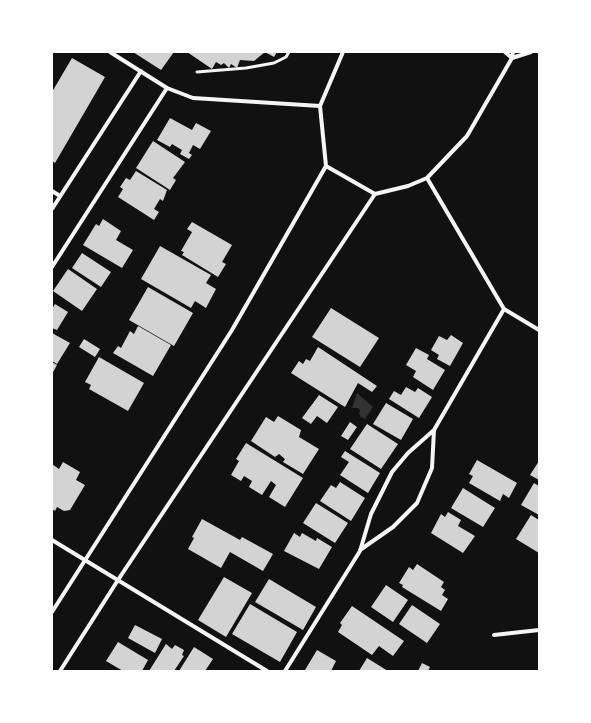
<!DOCTYPE html>
<style>
body{margin:0}
#map{position:relative;width:591px;height:723px;overflow:hidden;background:#111;font-family:"Public Sans",sans-serif}
canvas{display:block}
.frame{position:absolute;inset:0;border:53px solid #fff;pointer-events:none}
</style>
<div id="map">
<canvas width="591" height="723"></canvas>
<div class="frame"></div>
</div>
<script>
const ctx = document.querySelector('canvas').getContext('2d');
ctx.lineJoin = 'round';
function fillPath(path, color) { ctx.fillStyle = color; ctx.fill(path, 'evenodd'); }
const poly = rows => new Path2D(rows.map(r => 'M' + r).join(''));
function strokePath(path, color, width, dash) { ctx.strokeStyle = color; ctx.lineWidth = width; ctx.lineCap = dash ? 'butt' : 'round'; ctx.setLineDash(dash || []); ctx.stroke(path); }
fillPath(poly([
 [357,393,373,407,365,419,361,417,359,414,360,410,358,408,352,408]
]), '#333');
fillPath(poly([
 [133,52,174,52,161,70],
 [187,52,277,52,274,57,265,52,254,61,240,60,237,68,231,64,229,68,224,63,221,65,216,62,212,69],
 [72,58,105,77,55,163,52,161,52,92],
 [170,118,192,130,196,123,211,131,200,149,193,145,189,153,192,155,189,159,180,154,182,150,172,144,170,147,157,140],
 [153,141,185,162,173,178,176,180,170,190,136,168],
 [136,171,167,190,163,201,160,199,154,209,159,212,154,220,118,197,123,189,120,187,126,178,130,180],
 [103,219,121,231,116,240,133,250,122,268,83,245,96,224,99,226],
 [192,222,232,245,222,262,226,264,218,277,182,255,184,252,181,251,192,232,187,229],
 [160,246,211,275,206,283,216,289,206,308,195,301,191,308,141,279],
 [82,253,111,272,101,287,72,268],
 [68,269,97,289,82,311,53,291],
 [148,287,193,313,174,346,129,320],
 [55,304,68,312,57,330,52,328,52,309],
 [331,308,379,338,360,367,312,337],
 [138,326,171,345,153,376,113,353,118,346,121,348,130,331,134,334],
 [52,333,70,343,57,364,52,361],
 [451,335,463,343,450,366,437,359,439,355,431,350,439,336,447,340],
 [84,339,100,349,95,357,79,347],
 [318,347,377,386,372,392,358,383,345,407,291,373,299,361,303,364,306,359,310,361],
 [416,348,429,355,427,359,445,370,433,390,413,377,416,371,406,365],
 [99,357,144,383,128,411,89,389,91,385,85,382],
 [52,362,57,365,52,374],
 [406,387,415,392,418,388,432,397,419,418,389,399,394,391,401,395],
 [319,395,338,407,327,423,317,416,311,424,302,418],
 [386,403,413,419,401,440,373,424],
 [278,416,301,430,299,437,319,449,303,474,283,462,285,459,279,454,275,457,251,441,266,417,274,422],
 [350,422,357,427,348,440,341,436],
 [367,424,398,444,381,469,350,449],
 [246,443,303,478,285,507,269,497,276,485,271,481,262,495,249,487,252,481,244,476,241,481,231,475,239,461,236,459],
 [345,451,380,473,368,493,340,475,349,462,341,457],
 [477,460,517,483,509,498,503,494,500,501,469,483,473,476,469,474],
 [539,461,539,480,530,475],
 [63,462,80,472,76,480,85,485,70,510,64,511,57,507,55,511,52,509,52,464,59,469],
 [340,482,365,498,351,521,320,501,331,485,336,488],
 [534,483,539,486,539,515,521,505],
 [463,488,495,508,483,527,451,508],
 [316,503,348,523,335,543,303,523],
 [448,512,461,520,458,526,475,536,463,553,431,533,441,514,445,517],
 [531,515,539,520,539,553,516,539],
 [202,519,240,540,242,537,273,554,263,571,230,552,221,568,188,549,194,538,192,537],
 [294,533,300,537,302,533,316,541,317,538,332,547,319,569,284,551],
 [417,564,444,582,441,587,445,590,442,595,448,599,441,611,402,587,403,585,399,583,409,567,413,570],
 [224,577,252,593,226,637,198,620],
 [269,579,316,607,303,630,255,602],
 [386,585,408,600,393,622,371,607],
 [250,604,297,632,280,662,232,634],
 [412,605,440,624,427,643,399,624],
 [352,606,404,641,393,656,379,646,372,655,338,632,342,625,340,623],
 [135,625,162,639,155,653,128,638],
 [118,642,148,660,142,671,123,671,106,661],
 [166,644,172,649,175,645,184,650,182,655,184,656,174,671,149,671],
 [194,647,213,659,205,671,179,671],
 [317,650,336,661,331,671,305,670],
 [367,658,388,671,359,671],
 [422,663,430,667,428,671,418,671]
]), '#d3d3d3');
strokePath(poly([
 [197,72,246,68,274,63,286,57,289,52]
]), '#f5f5f5', 3);
strokePath(poly([
 [110,52,167,88,193,98,320,106],
 [505,52,512,58],
 [512,58,531,52],
 [326,166,375,194],
 [427,178,504,309,539,330],
 [52,191,60,196],
 [52,209,141,71],
 [52,267,167,88],
 [52,540,267,671],
 [360,550,393,527,417,503,432,468,434,430],
 [52,612,232,330,326,166,320,106,343,52],
 [494,635,539,630],
 [60,671,118,580,375,194,408,186,427,178,467,136,512,58,513,52],
 [285,671,360,551,371,514,392,472,408,453,434,430,504,309]
]), '#f5f5f5', 4);
</script>
